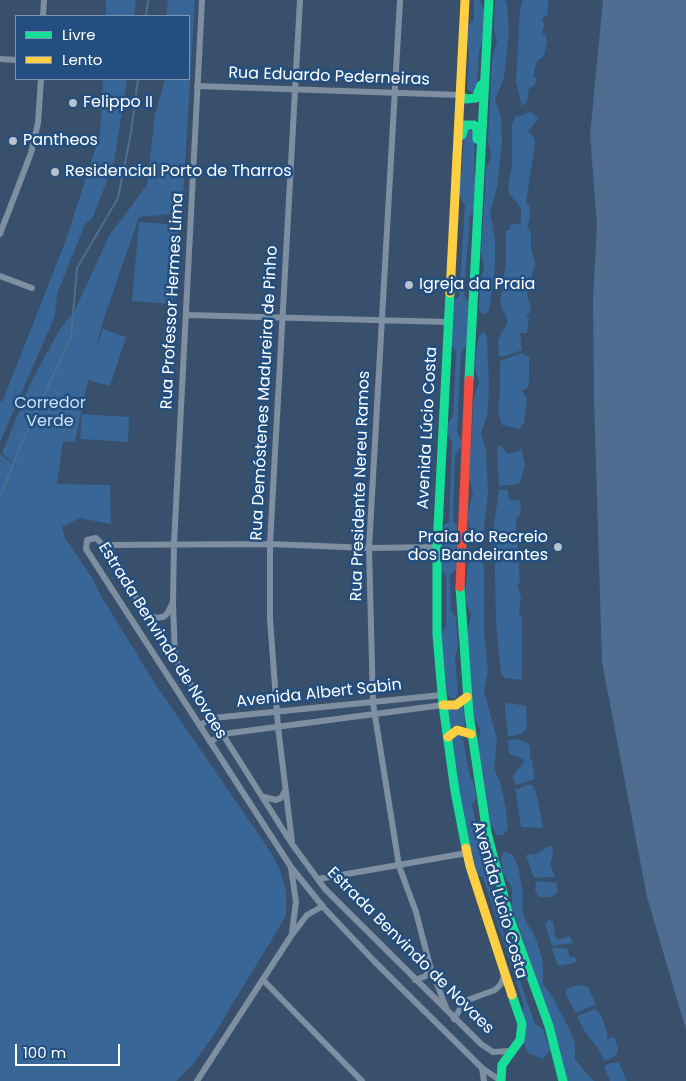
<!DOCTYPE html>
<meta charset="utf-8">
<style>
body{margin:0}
#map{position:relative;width:686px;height:1081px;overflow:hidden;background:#38506b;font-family:Poppins,sans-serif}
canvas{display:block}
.legend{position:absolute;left:15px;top:15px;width:175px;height:65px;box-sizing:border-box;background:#234f80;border:1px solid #7b95b3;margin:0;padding:6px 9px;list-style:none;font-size:15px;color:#fff}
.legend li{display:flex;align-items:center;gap:10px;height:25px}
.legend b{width:25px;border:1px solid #7b95b3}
.scale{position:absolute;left:15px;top:1044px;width:105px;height:22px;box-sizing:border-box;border:2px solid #fff;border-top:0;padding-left:6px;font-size:15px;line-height:18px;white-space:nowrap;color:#fff;-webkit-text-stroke:4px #234f80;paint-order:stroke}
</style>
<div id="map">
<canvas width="686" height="1081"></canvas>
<ul class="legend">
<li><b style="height:6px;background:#16e098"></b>Livre</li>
<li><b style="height:6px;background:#ffcf43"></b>Lento</li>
</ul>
<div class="scale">100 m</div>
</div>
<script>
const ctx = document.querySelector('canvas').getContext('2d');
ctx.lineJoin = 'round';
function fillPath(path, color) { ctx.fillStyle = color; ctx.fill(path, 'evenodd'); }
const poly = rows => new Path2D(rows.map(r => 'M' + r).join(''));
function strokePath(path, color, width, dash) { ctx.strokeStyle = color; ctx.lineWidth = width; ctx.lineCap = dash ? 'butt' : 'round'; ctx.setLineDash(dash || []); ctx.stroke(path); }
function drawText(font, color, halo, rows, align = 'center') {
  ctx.font = font + ' Poppins,sans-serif'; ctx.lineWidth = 5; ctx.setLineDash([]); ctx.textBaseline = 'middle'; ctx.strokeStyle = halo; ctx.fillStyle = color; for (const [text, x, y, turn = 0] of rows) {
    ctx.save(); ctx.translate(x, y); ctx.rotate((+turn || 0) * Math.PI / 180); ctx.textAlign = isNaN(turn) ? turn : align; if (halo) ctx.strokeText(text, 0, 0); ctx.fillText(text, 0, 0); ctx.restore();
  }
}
fillPath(poly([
 [106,0,136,0,134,16,106,16],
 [168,0,195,0,182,213,139,217,103,321,95,351,103,329,126,337,110,386,88,380,75,441,63,442,57,484,110,485,111,524,79,518,63,527,60,520,65,538,93,579,101,596,156,685,270,851,280,870,286,891,286,916,215,1033,193,1064,176,1081,0,1081,0,454,20,470,2,453,31,382,60,329,74,312,109,236,147,185,155,115,165,79,189,79,189,16,166,16],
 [474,0,480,0,485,13,483,42,479,51,477,90,473,93,467,89,469,55,467,41,468,26,474,19],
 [495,0,505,0,507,3,509,33,504,78,495,100,501,116,502,144,497,188,490,212,495,240,495,269,489,310,485,315,480,312,479,307,480,284,484,266,481,254,486,169,491,156,488,141,492,59,497,42,494,29],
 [523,0,548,0,548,4,547,16,544,16,542,20,545,23,542,33,546,35,547,40,544,56,537,61,533,76,537,79,534,86,529,88,527,101,522,107,516,82,520,8],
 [103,79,127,79,114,163,92,219,85,224,57,294,55,316,0,442,0,402,3,400,66,240,100,134],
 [531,112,538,119,528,131,534,137,535,143,526,203,530,206,530,220,527,226,531,233,531,248,535,264,527,295,531,310,526,318,529,318,527,333,520,333,522,350,502,357,499,356,498,344,500,336,508,322,500,303,506,261,506,231,510,229,510,225,521,223,521,208,509,194,508,186,512,164,512,124,515,117],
 [469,129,475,134,474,170,476,182,475,210,470,216,464,295,469,302,467,345,461,353,457,432,462,442,462,446,455,455,453,521,457,526,456,570,450,575,451,611,456,617,458,647,455,657,458,693,456,698,452,699,447,694,444,659,440,648,440,633,446,626,446,575,439,569,440,528,449,522,452,442,446,431,446,426,453,416,456,351,450,343,452,303,459,297,465,205,458,195,459,181,462,171,464,133],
 [139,222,179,225,173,304,132,301],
 [484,332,487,337,489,389,487,416,481,434,486,450,488,493,483,536,476,540,469,536,468,511,473,494,469,478,474,397,479,383,475,369,476,350,479,336],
 [522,353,529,357,529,380,528,387,522,391,527,398,524,423,520,429,502,425,498,413,500,391,500,361],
 [82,414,129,417,128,442,80,439],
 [501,445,508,454,522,450,525,466,519,484,499,486,497,448],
 [499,490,508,490,509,500,519,500,521,506,520,515,516,519,516,529,514,536,517,538,520,583,517,585,521,597,519,612,522,618,522,680,505,678,501,674,496,622,494,524],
 [476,556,483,561,484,570,484,632,488,671,484,691,497,739,494,769,501,784,506,810,508,829,503,835,497,835,491,825,478,745,480,730,473,714,467,634,471,615,465,599,468,564,470,558],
 [509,703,526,706,527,727,523,733,513,736,508,736,505,710,505,704],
 [463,704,465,726,456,725,449,729,445,708],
 [455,734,461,735,463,738,469,773,474,784,476,799,472,805,476,824,482,827,492,869,487,876,507,944,535,1024,543,1029,550,1050,543,1059,528,1053,522,1040,521,1016,524,1006,483,877,476,876,457,787,458,777,452,738],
 [517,739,528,743,530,747,530,759,532,760,535,779,516,785,512,777,524,762,523,759,509,754,508,740],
 [525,785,532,785,536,792,543,826,541,828,521,827,515,788,519,789],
 [549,846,553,847,552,851,554,851,550,864,555,877,534,878,526,855,536,854],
 [504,852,512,854,518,866,523,893,522,908,526,922,534,934,539,948,543,963,543,984,553,998,570,1030,575,1043,575,1060,594,1081,567,1081,558,1043,512,907,512,888,503,873,501,858],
 [536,881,556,883,558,892,551,897,539,897,535,890],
 [550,919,553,922,555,937,558,940,570,936,573,943,552,946,545,924],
 [552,948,567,948,570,957,574,956,577,960,574,963,558,966],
 [578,985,588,987,596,1004,576,1013,565,993,567,989],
 [595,1009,601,1015,607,1032,607,1039,614,1037,618,1049,616,1056,605,1061,600,1051,585,1032,577,1016],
 [611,1063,619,1063,627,1081,610,1081,604,1066]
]), '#376697');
fillPath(poly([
 [603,0,686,0,686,1030,647,897,602,662,594,400,593,299,597,225,590,135]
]), '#4e6d90');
strokePath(poly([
 [146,16,148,0],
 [0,497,21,445,71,337,77,268,118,198,131,133,138,79]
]), '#4e6d90', 2);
strokePath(poly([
 [400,0,369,548,373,703,399,866,416,912,430,966,447,1010],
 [43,16,44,0],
 [0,59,16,60],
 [197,86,460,95],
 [0,234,31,153,38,123,41,79],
 [0,276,32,288],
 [187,315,448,322],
 [103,545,270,544,369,548,437,547],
 [147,614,156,618,163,617,167,614,172,604],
 [175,658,173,603,174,544,202,0],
 [200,725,213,718,442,695],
 [210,742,223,734,443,705],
 [264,797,276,800,281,798,285,791],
 [292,842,278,727,270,619,270,544,300,0],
 [291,868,296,902,292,932],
 [318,879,467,853],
 [263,980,362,1081],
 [415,980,426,976,430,966],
 [454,1019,465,1001,495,990,501,984,504,976],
 [482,1068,484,1081],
 [197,1081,291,936,307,915,323,906],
 [501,1081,482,1068,374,961,324,908,291,867,86,549,87,540,96,538,103,545,292,844,325,889,481,1044,493,1052,510,1051]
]), '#7e8fa1', 6);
strokePath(poly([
 [460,95,466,99,476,98,481,85],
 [462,135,465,125,474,125,477,129,477,139],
 [450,293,437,547,437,634,443,705,455,791,466,848],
 [469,380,489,0],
 [460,587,469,714,487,833,509,916,549,1026,563,1081],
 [501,1081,502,1065,520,1040,522,1024,512,995]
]), '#16e098', 9);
strokePath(poly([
 [450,293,465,0],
 [443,705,456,705,467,697],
 [448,737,457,730,471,734],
 [466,848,470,866,512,995]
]), '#ffcf43', 9);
strokePath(poly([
 [460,587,469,380]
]), '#f24e42', 9);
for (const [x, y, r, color] of [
 [73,103,5,"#b9c2cb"],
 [13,141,5,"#b9c2cb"],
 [55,172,5,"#b9c2cb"],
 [409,285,5,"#b9c2cb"],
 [558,547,5,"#b9c2cb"]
]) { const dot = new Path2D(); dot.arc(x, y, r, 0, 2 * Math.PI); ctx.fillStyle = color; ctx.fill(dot); strokePath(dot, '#234f80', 2); }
drawText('16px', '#fff', '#234f80', [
 ["Rua Eduardo Pederneiras",329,77,2],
 ["Rua Professor Hermes Lima",173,301,-87],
 ["Rua Demóstenes Madureira de Pinho",265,393,-87],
 ["Avenida Lúcio Costa",428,428,-87],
 ["Rua Presidente Nereu Ramos",361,486,-88],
 ["Estrada Benvindo de Novaes",162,641,58],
 ["Avenida Albert Sabin",319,694,-6],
 ["Avenida Lúcio Costa",499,900,74],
 ["Estrada Benvindo de Novaes",410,951,45]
]);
drawText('16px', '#fff', '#234f80', [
 ["Felippo II",83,103],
 ["Pantheos",23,141],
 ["Residencial Porto de Tharros",65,172],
 ["Igreja da Praia",419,285],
 ["Praia do Recreio",548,538,"right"],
 ["dos Bandeirantes",548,556,"right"]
], 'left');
drawText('16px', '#cce0f5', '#234f80', [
 ["Corredor",50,404],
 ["Verde",50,422]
]);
</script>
